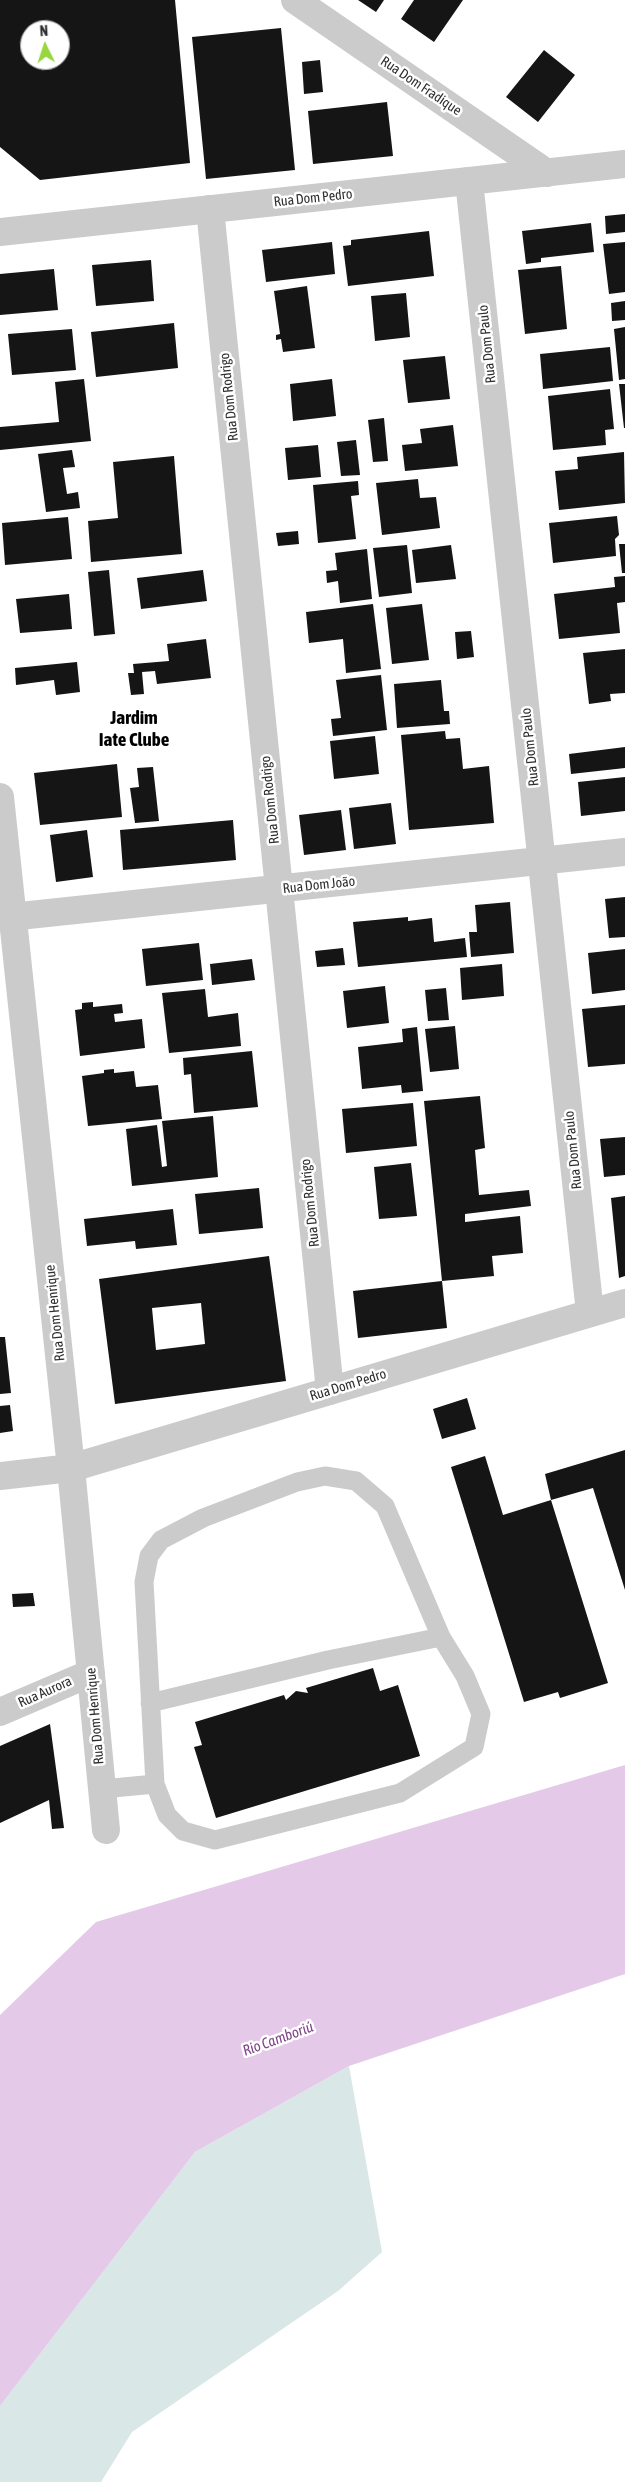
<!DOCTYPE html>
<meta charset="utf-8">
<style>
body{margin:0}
#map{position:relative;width:625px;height:2482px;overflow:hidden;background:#fff;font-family:"Asap Condensed",sans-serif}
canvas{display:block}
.north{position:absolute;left:20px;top:20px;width:50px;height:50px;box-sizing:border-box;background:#fff;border:1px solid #ababab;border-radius:50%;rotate:356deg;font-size:14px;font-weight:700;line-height:20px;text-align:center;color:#2e2e2e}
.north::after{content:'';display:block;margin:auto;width:18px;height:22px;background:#99d53f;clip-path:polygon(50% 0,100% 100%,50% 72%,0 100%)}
</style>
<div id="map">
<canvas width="625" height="2482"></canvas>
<div class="north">N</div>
</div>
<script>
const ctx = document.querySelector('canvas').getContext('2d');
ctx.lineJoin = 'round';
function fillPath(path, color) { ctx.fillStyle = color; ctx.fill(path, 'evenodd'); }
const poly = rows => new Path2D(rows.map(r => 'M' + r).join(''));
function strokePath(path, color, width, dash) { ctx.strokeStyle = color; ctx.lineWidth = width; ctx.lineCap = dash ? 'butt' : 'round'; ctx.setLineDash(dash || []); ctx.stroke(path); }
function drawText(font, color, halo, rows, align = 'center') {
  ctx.font = font + ' "Asap Condensed",sans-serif'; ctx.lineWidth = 5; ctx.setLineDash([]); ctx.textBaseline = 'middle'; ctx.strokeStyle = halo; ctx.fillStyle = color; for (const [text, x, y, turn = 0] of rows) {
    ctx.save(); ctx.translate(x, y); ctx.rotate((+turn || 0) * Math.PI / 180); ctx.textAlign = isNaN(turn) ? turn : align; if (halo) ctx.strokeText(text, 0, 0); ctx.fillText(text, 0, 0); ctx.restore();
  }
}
fillPath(poly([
 [349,2066,382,2252,338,2291,132,2432,101,2482,0,2482,0,2406,195,2152]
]), '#d9e7e6');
fillPath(poly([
 [625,1765,625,1974,349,2066,195,2152,0,2406,0,2015,96,1922]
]), '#e4cae8');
fillPath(poly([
 [0,0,175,0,190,163,40,180,0,147],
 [30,30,60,30,60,60,30,60],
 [358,0,384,0,376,12],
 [414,0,463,0,434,42,401,19],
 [281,28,295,170,206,179,192,37],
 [544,50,575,75,538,122,506,97],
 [320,60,323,92,304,94,302,62],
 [387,102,393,156,313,164,308,111],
 [625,214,625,232,606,234,605,216],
 [591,223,594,252,541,258,541,262,526,264,522,231],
 [429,231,434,276,348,286,343,246,351,245,351,240],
 [332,242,335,274,266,282,262,250],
 [625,242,625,292,609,294,603,244],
 [151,260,154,301,96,306,92,265],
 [561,266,567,329,525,334,518,270],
 [54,269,58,310,0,315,0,274],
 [307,286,315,348,283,352,281,339,276,340,276,335,280,334,274,291],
 [406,293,410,337,375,341,371,296],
 [625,301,625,320,612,321,611,303],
 [174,323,178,368,96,377,91,332],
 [625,327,625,379,619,380,614,329],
 [72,329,76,370,12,375,8,334],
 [610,347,613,381,543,389,540,354],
 [445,356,450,399,408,403,403,360],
 [84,379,91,441,0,450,0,427,59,422,55,382],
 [332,379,336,416,293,421,290,384],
 [619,384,625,384,625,428,624,428],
 [610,389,614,429,605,430,606,445,553,450,548,396],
 [384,418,388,461,373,462,368,420],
 [453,425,458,466,405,471,402,445,422,443,420,429],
 [356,440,360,475,341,476,337,442],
 [318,445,321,477,288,480,285,448],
 [72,450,75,467,63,468,67,494,78,492,80,508,46,512,38,454],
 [624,452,625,503,559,510,555,471,578,469,577,457],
 [174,456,182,554,91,562,88,521,118,518,113,462],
 [418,479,420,498,436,497,440,528,382,535,376,483],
 [358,481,359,495,351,496,356,539,318,543,313,485],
 [617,516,619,535,615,539,616,556,553,563,549,523],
 [68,517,72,559,5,565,2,523],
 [298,531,299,544,278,546,276,533],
 [619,544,625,544,625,573,622,573],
 [407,545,412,593,379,597,373,548],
 [451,545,456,579,416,583,412,550],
 [367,549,372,599,340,603,338,581,327,583,326,571,337,570,335,553],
 [109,570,115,634,94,636,88,572],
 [203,570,207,601,141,609,137,578],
 [625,576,625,602,617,603,620,633,559,639,554,594,615,587,614,577],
 [69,594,72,629,20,633,16,599],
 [373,604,381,669,346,673,343,639,309,643,306,612],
 [422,604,429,660,392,664,386,608],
 [471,631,474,657,457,659,455,632],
 [206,639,211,678,157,684,155,671,142,672,144,694,131,695,128,673,134,673,133,664,169,661,167,644],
 [625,649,625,693,610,694,611,701,589,704,583,653],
 [77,662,80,692,56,695,54,680,16,685,15,668],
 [381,675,387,730,333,736,331,719,341,718,336,680],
 [441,680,444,711,449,711,450,724,397,728,394,684],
 [445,731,446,739,460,738,463,769,489,766,494,823,409,830,401,735],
 [375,736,379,774,334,779,330,741],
 [625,747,625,768,571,774,569,754],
 [117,764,122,817,40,825,34,773],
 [153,767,159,821,135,823,130,788,139,787,137,768],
 [625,777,625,811,581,816,578,782],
 [391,803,396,844,354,849,349,808],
 [341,810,346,850,304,855,299,815],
 [233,820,236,860,123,870,120,830],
 [87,830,93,877,56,882,50,835],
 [625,897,625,937,609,938,605,899],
 [510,902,514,953,471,957,469,932,477,932,475,905],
 [408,917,408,921,432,918,434,942,465,938,467,957,358,967,353,922],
 [199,943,203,980,146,986,142,949],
 [343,948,345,965,317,967,315,951],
 [625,949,625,990,592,994,588,953],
 [252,959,255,980,212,985,210,964],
 [502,964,504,996,462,1000,460,968],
 [385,986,389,1023,347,1028,343,991],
 [446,988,449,1020,428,1021,425,990],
 [205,989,208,1017,238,1013,241,1046,169,1053,162,993],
 [93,1002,93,1007,122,1004,123,1013,114,1014,115,1022,142,1019,145,1048,80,1056,75,1010,82,1009,82,1003],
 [625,1005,625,1064,588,1067,582,1009],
 [455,1026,459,1069,430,1072,425,1029],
 [417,1027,423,1091,402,1093,401,1085,362,1089,358,1047,403,1042,402,1029],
 [252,1051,258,1107,194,1113,191,1074,184,1075,183,1058],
 [114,1069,114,1073,134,1071,136,1087,158,1085,162,1119,88,1126,82,1076,104,1073,104,1070],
 [480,1096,485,1148,475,1150,479,1195,529,1190,531,1206,465,1214,465,1222,520,1216,523,1253,492,1256,494,1276,442,1281,424,1101],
 [413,1103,417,1146,346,1153,342,1109],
 [213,1116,218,1177,132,1186,126,1129,157,1125,162,1167,167,1166,162,1121],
 [625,1137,625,1175,604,1177,600,1139],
 [411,1163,417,1216,379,1219,374,1167],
 [259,1188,263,1228,199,1234,195,1194],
 [625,1196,625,1276,619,1278,611,1198],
 [173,1209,177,1245,136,1249,135,1241,87,1246,84,1219],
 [269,1256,286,1381,115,1404,99,1279],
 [201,1303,205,1344,156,1350,152,1308],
 [442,1281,447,1328,358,1338,353,1291],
 [0,1337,5,1337,11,1393,0,1394],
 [467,1398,476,1429,442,1439,433,1409],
 [10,1405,13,1431,0,1433,0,1406],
 [625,1450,625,1590,593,1488,551,1500,545,1474],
 [485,1456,503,1515,551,1500,608,1683,560,1698,558,1692,524,1702,451,1467],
 [33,1593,35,1606,13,1607,12,1594],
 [373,1668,380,1691,398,1685,420,1756,216,1818,194,1747,202,1745,195,1722,284,1695,286,1700,296,1691,308,1693,306,1688],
 [50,1724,64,1828,52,1829,49,1800,0,1823,0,1746]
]), '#151515');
strokePath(poly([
 [325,1476,356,1481,385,1506,441,1637,465,1676,481,1714,474,1747,400,1793,215,1840,183,1831,167,1815,155,1784,144,1582,149,1556,161,1540,203,1518,297,1482,325,1476],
 [150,1703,328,1660,441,1637],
 [102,1789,155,1784]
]), '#cbcbcb', 19);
strokePath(poly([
 [295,0,547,173],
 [469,181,590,1313],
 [210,209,330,1391],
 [0,918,625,852],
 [71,1468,106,1830],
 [0,1712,91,1673]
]), '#cbcbcb', 28);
strokePath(poly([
 [0,232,625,164],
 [0,797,71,1468],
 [0,1476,71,1468,625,1303]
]), '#cbcbcb', 28);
drawText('14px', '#2e2e2e', '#fff', [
 ["Rua Dom Fradique",421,86,34],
 ["Rua Dom Pedro",313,198,-6],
 ["Rua Dom Paulo",487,344,-96],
 ["Rua Dom Rodrigo",229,397,-96],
 ["Rua Dom Paulo",530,747,-96],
 ["Rua Dom Rodrigo",270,800,-96],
 ["Rua Dom João",319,885,-6],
 ["Rua Dom Paulo",573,1150,-96],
 ["Rua Dom Rodrigo",310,1203,-96],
 ["Rua Dom Henrique",55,1313,-96],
 ["Rua Dom Pedro",348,1385,-17],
 ["Rua Aurora",45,1692,-24],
 ["Rua Dom Henrique",95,1716,-95]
]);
drawText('italic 15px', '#7e4388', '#fff', [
 ["Rio Camboriú",278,2039,-20]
]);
drawText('bold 19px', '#000', '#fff', [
 ["Jardim",134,718],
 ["Iate Clube",134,740]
]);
</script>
